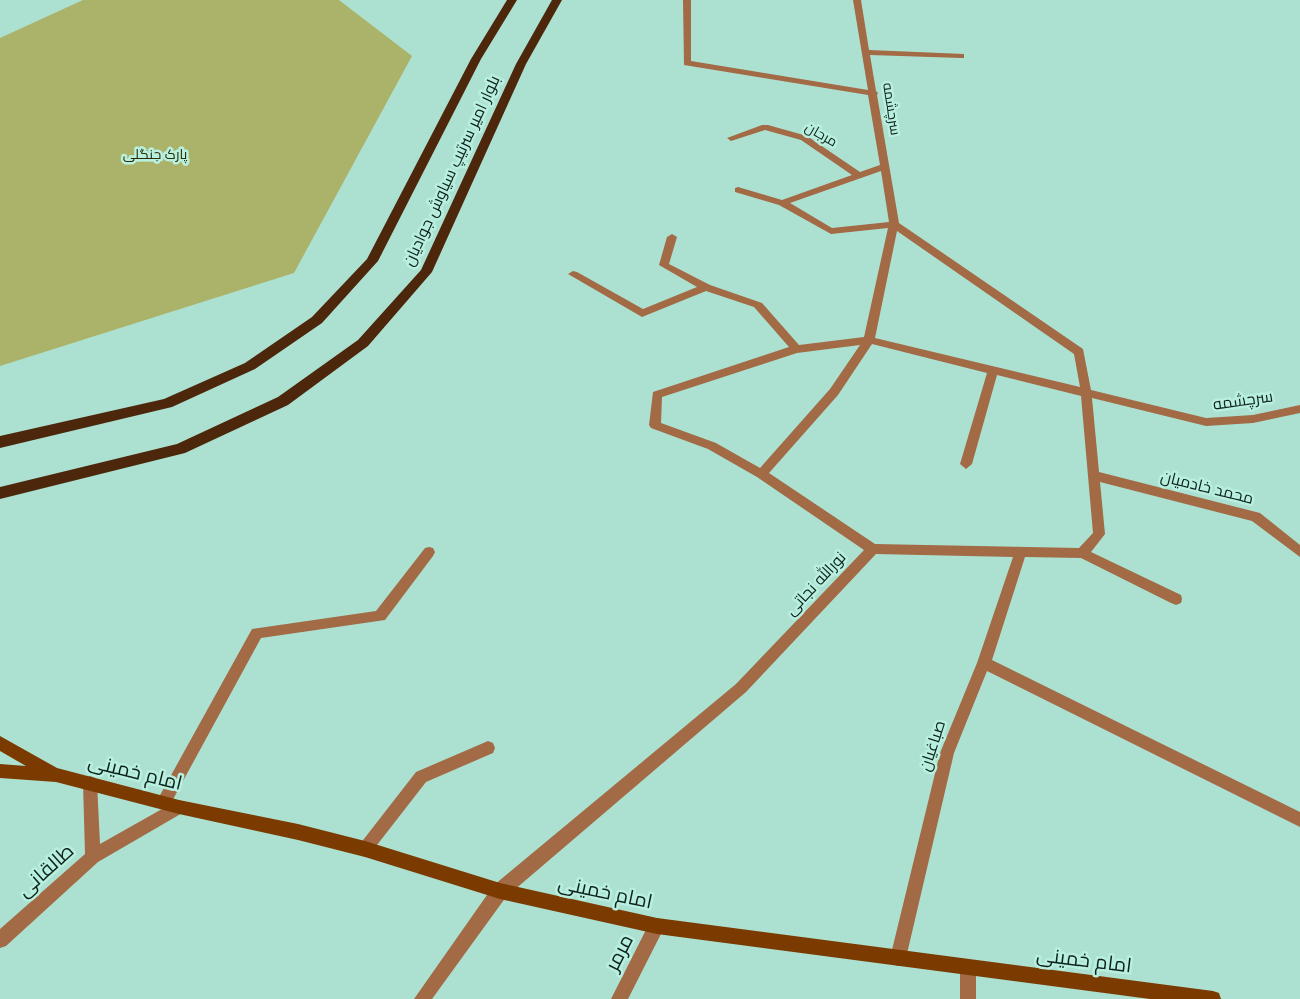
<!DOCTYPE html>
<meta charset="utf-8">
<style>
body{margin:0}
canvas{display:block;background:#ace1d1}
</style>
<canvas width="1300" height="999"></canvas>
<script>
const ctx = document.querySelector('canvas').getContext('2d');
ctx.lineJoin = 'round';
function fillPath(path, color) { ctx.fillStyle = color; ctx.fill(path, 'evenodd'); }
const poly = rows => new Path2D(rows.map(r => 'M' + r).join(''));
function drawText(font, color, halo, rows, align = 'center') {
  ctx.font = font + ' "Open Sans",Cairo,sans-serif'; ctx.lineWidth = 5; ctx.setLineDash([]); ctx.textBaseline = 'middle'; ctx.strokeStyle = halo; ctx.fillStyle = color; for (const [text, x, y, turn = 0] of rows) {
    ctx.save(); ctx.translate(x, y); ctx.rotate((+turn || 0) * Math.PI / 180); ctx.textAlign = isNaN(turn) ? turn : align; if (halo) ctx.strokeText(text, 0, 0); ctx.fillText(text, 0, 0); ctx.restore();
  }
}
fillPath(poly([
 [83,0,339,0,412,56,294,273,0,366,0,38]
]), '#abb36a');
fillPath(poly([
 [683,0,691,0,691,61,868,90,853,0,861,0,869,50,964,54,964,58,961,58,870,55,876,91,878,93,877,95,899,223,1083,349,1091,390,1206,418,1253,415,1300,405,1300,413,1253,423,1206,426,1092,398,1099,472,1260,513,1300,545,1300,557,1252,521,1100,482,1105,534,1091,552,1181,595,1182,599,1181,603,1176,605,1171,603,1081,558,1025,557,992,660,1300,812,1300,827,987,671,954,753,906,958,904,964,898,966,892,964,890,958,940,753,977,663,1013,557,876,554,746,692,506,897,432,999,414,999,494,885,736,684,864,550,757,477,708,449,651,428,649,425,653,392,789,347,754,307,706,291,642,317,568,274,573,271,577,272,643,309,697,287,659,265,667,237,672,234,677,237,669,264,710,285,762,303,799,345,864,337,888,228,831,234,779,205,735,192,735,188,738,187,782,200,852,175,801,140,765,130,731,141,727,138,762,125,768,125,807,136,860,172,880,165,868,95,684,65,683,0],
 [881,171,889,222,832,228,790,203,881,171],
 [897,231,1074,354,1080,387,875,338,897,231],
 [872,344,987,373,960,464,966,469,972,464,997,375,1081,396,1093,533,1079,548,875,544,769,473,838,395,872,344],
 [860,345,830,389,760,468,716,443,661,423,662,397,797,353,860,345],
 [429,547,433,548,435,552,433,556,385,620,261,638,171,803,179,800,184,802,186,807,184,812,98,862,6,946,0,948,0,929,85,854,83,783,85,778,90,776,95,778,97,783,100,844,162,809,159,807,157,802,159,797,252,629,376,611,425,548,429,547],
 [488,741,493,743,495,748,493,753,426,782,370,854,365,857,360,854,357,849,360,844,416,772,488,741],
 [657,918,663,920,665,926,628,999,611,999,651,920,657,918],
 [968,959,974,961,976,967,976,999,960,999,960,967,962,961,968,959]
]), '#a26a45');
fillPath(poly([
 [0,736,57,768,179,800,298,824,365,841,500,883,657,918,1213,991,1219,993,1221,999,1150,999,657,934,500,899,365,857,298,840,179,814,56,782,0,778,0,764,26,766,0,751,0,736]
]), '#7b3b00');
fillPath(poly([
 [507,0,517,0,481,59,378,261,322,323,255,369,172,407,0,448,0,436,164,399,245,363,312,317,367,259,471,59,507,0],
 [552,0,562,0,526,64,432,272,368,346,288,405,185,453,0,499,0,487,177,444,278,397,358,340,421,270,516,64,552,0]
]), '#4c270c');
drawText('14px', '#0d221d', '#b9efde', [
 ["سرچشمه",891,109,81],
 ["مرجان",821,135,30]
]);
drawText('14px', '#2a2d00', '#b9efde', [
 ["پارک جنگلی",155,155]
]);
drawText('16px', '#0d221d', '#b9efde', [
 ["بلوار امیر سرتیپ سیاوش جوادیان",452,171,-65],
 ["سرچشمه",1243,401,-8],
 ["محمد خادمیان",1207,488,14],
 ["نورالله نجاتی",816,584,-47],
 ["صباغیان",933,746,-72]
]);
drawText('20px', '#0d221d', '#b9efde', [
 ["امام خمینی",135,773,14],
 ["طالقانی",46,871,-42],
 ["امام خمینی",605,893,12],
 ["مرمر",620,953,-63],
 ["امام خمینی",1084,961,7]
]);
</script>
